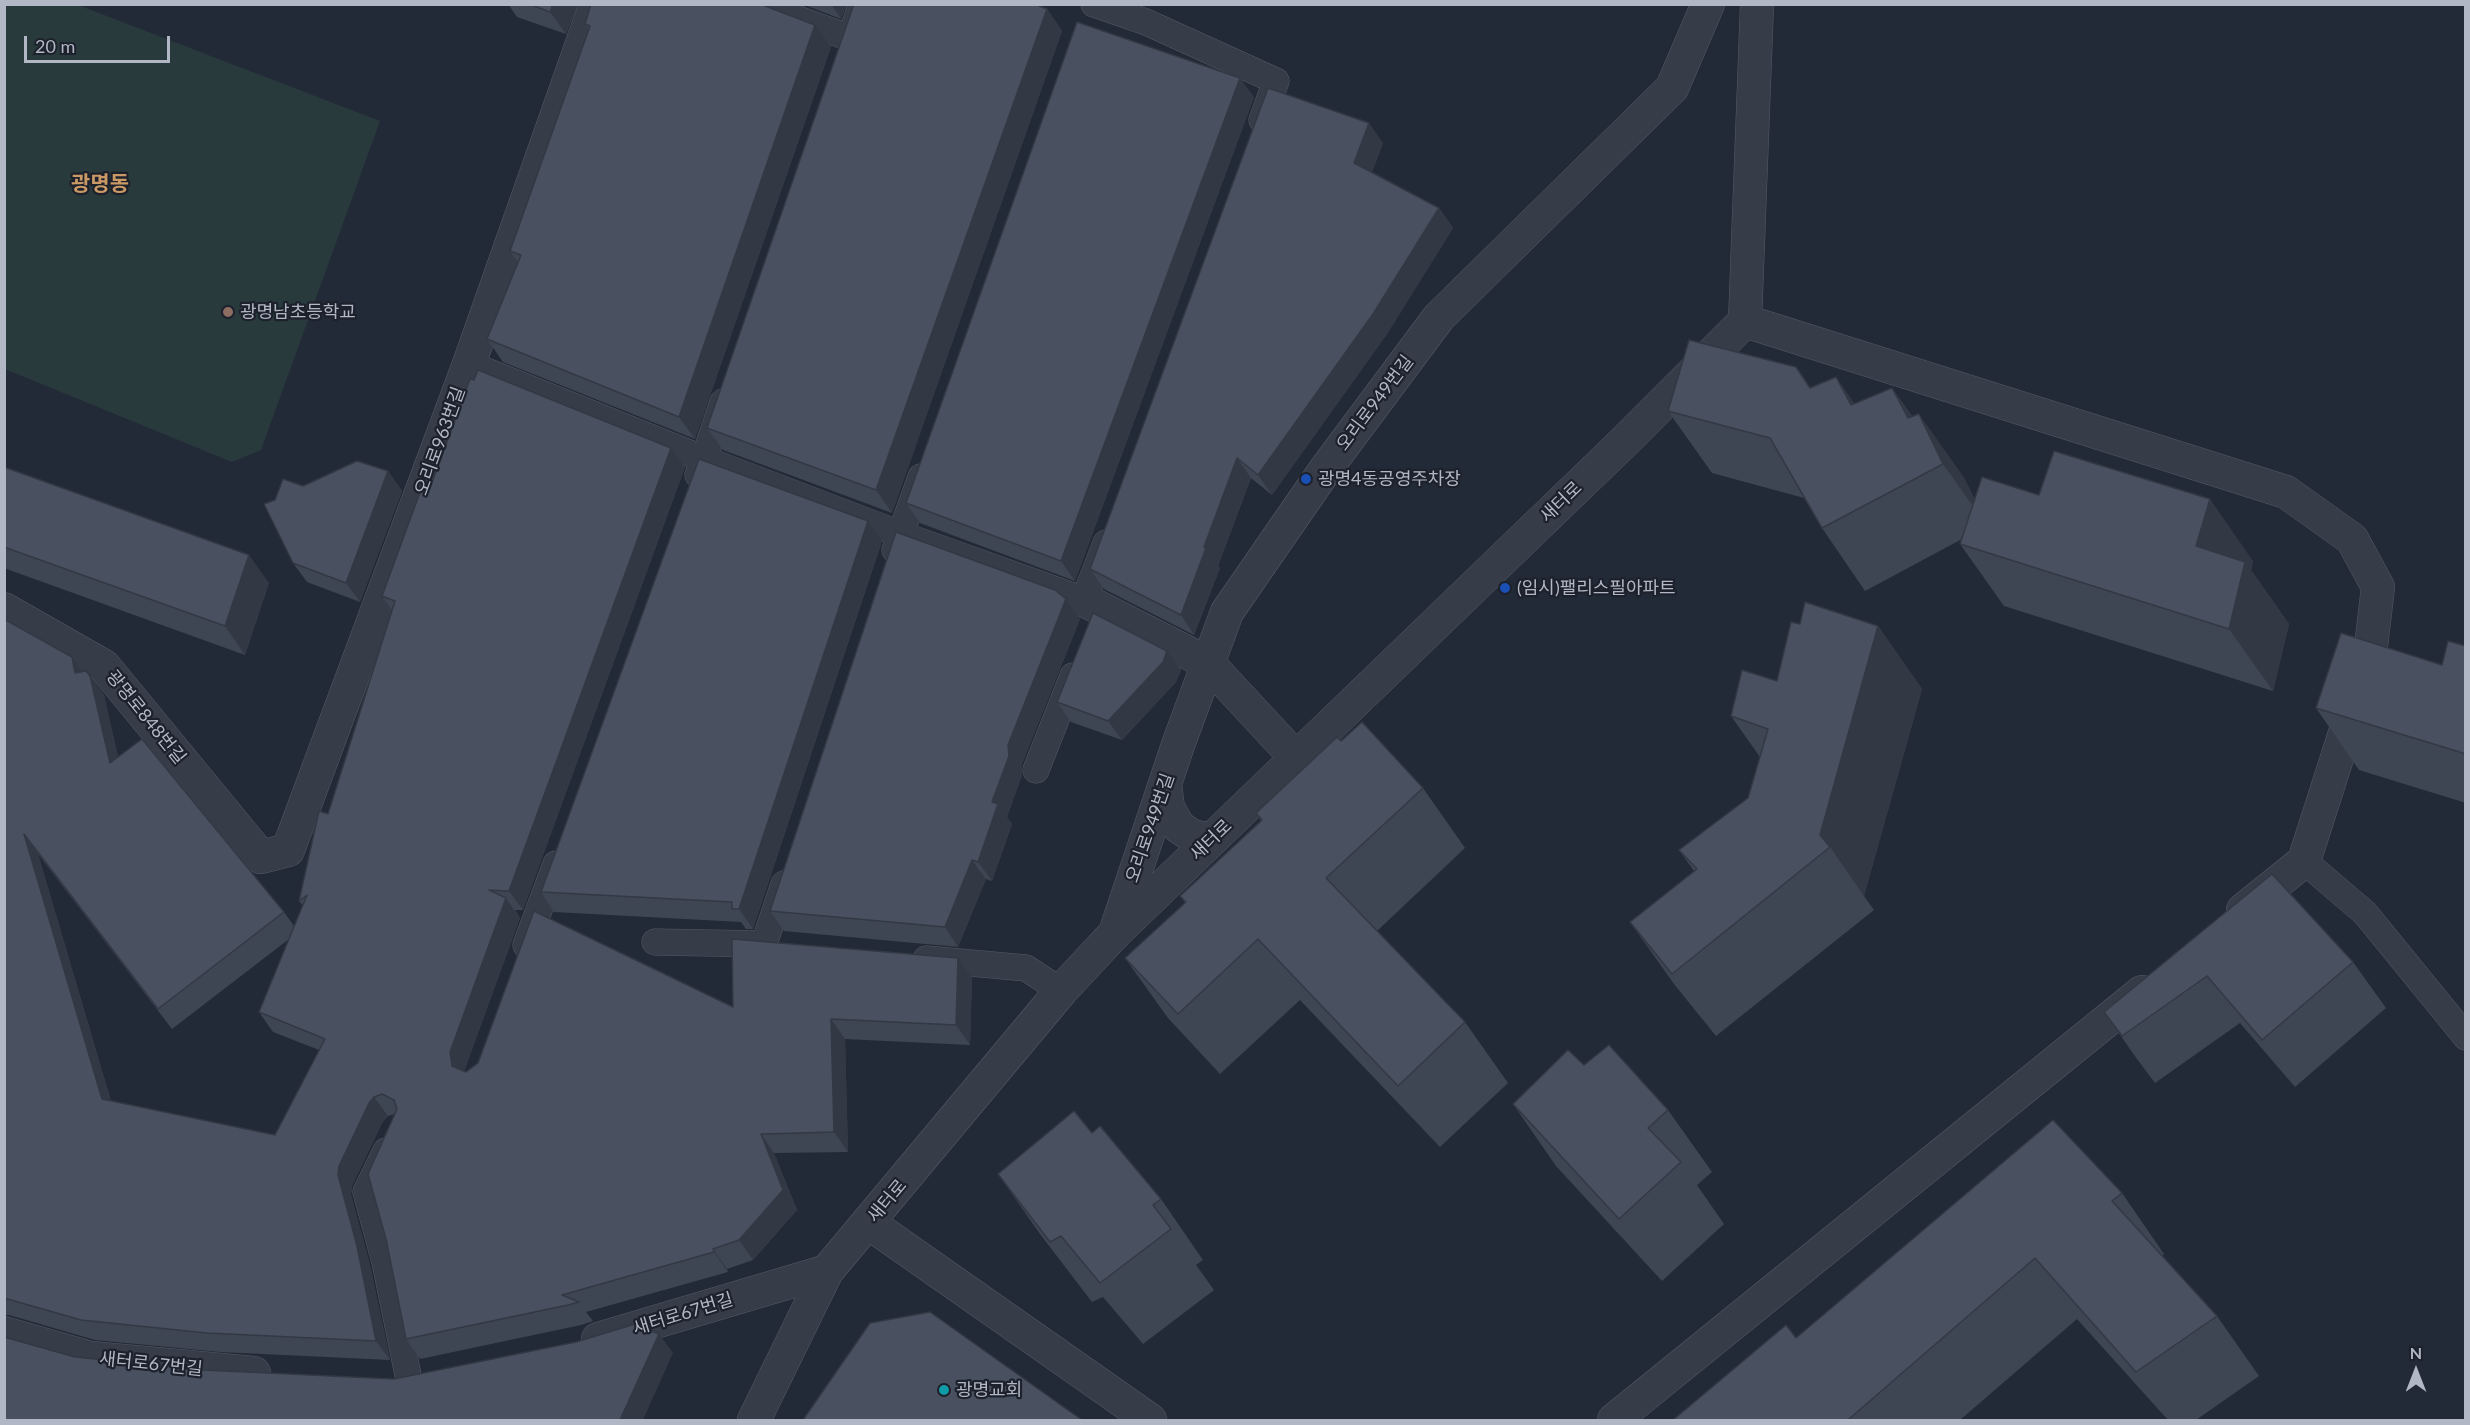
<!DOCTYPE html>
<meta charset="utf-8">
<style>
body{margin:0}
#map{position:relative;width:2470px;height:1425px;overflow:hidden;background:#232a37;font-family:Lato,sans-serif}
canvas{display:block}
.frame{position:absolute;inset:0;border:6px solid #b1b7c4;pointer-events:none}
.north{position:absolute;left:2386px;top:1341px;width:60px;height:60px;-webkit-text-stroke:4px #1c212c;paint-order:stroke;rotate:0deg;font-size:16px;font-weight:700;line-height:24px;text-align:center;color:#b1b7c4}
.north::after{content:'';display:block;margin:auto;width:21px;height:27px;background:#b1b7c4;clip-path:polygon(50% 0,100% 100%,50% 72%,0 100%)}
.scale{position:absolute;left:24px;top:36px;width:146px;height:27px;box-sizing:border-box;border:3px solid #b1b7c4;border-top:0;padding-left:8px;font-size:18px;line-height:21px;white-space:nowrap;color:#b1b7c4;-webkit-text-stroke:4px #1c212c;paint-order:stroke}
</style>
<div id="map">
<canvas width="2470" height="1425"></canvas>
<div class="frame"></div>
<div class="north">N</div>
<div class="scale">20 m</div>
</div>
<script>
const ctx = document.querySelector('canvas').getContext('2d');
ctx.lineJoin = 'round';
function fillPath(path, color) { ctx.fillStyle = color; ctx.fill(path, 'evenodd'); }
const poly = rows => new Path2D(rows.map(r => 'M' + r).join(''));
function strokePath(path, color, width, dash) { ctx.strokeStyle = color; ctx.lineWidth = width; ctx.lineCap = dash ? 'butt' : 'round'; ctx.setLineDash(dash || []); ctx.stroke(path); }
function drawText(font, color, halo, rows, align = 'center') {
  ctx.font = font + ' Lato,"Noto Sans KR",sans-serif'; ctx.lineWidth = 4.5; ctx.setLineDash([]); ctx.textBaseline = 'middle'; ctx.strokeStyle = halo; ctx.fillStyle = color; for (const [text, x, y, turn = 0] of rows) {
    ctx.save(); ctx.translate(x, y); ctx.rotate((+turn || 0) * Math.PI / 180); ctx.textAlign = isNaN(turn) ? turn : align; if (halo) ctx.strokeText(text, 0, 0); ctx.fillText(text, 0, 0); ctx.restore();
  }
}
fillPath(poly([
 [4,5,78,5,380,121,261,450,232,462,5,369]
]), '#293a3c');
const service = poly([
 [757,4,850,38,862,4],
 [1094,4,1146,22,1276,81,1262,120],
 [469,364,704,459,698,475],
 [723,402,704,459,900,534,1084,600,1106,543],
 [895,550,921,477],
 [1036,770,1073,676],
 [2304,861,2365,913,2466,1037],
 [655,942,764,944,784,884],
 [526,945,556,864],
 [926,959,1026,968,1061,991],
 [386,1151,366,1192,385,1262,409,1380]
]);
const minor = poly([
 [1745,321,2286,492,2352,539,2378,587,2370,655,2304,861,2243,910],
 [1745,321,1757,4],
 [1084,600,1208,663,1296,758],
 [4,609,104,666,261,857,288,850,469,364,596,4],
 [1165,784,1168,808,1179,827,1192,836,1211,840],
 [1118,930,1625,441,1745,321],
 [1115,933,1178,745,1227,612,1325,470,1439,317,1672,88,1708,4],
 [869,1223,1150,1420],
 [4,1333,91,1358,254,1373],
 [598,1339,827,1271],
 [1614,1420,2142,992]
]);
const tertiary = poly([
 [754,1420,827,1271,1061,991,1115,933]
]);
strokePath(service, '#545a65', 27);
strokePath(minor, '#545a65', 34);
strokePath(tertiary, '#545a65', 34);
strokePath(service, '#363c48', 26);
strokePath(minor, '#363c48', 33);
strokePath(tertiary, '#363c48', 33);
fillPath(poly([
 [508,4,578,4,566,34,517,17],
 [802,4,847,4,841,19],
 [1040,6,1047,9,1062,31,892,513,723,450,707,428],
 [585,24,831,47,695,439,503,362,487,339,518,262,510,251,589,29],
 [1254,97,1075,581,920,523,906,503],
 [1383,143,1372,172,1439,208,1453,228,1387,334,1272,495,1251,478,1218,566,1220,568,1194,635,1104,589,1090,569],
 [1796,367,1810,387,1836,377,1854,404,1892,388,1912,416,1963,476,1975,500,2253,561,2251,570,2289,624,2273,691,2004,606,1960,544,1962,539,1865,591,1822,528,1804,498,1712,473,1668,411],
 [671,448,685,467,523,910,515,910,520,918,464,1071,466,1072,733,1007,972,978,970,1045,845,1039,848,1152,774,1153,797,1210,753,1260,727,1269,728,1272,586,1312,593,1321,581,1325,420,1359,406,1339,395,1114,388,1116,382,1123,352,1186,351,1195,370,1265,390,1360,220,1352,95,1340,9,1315,4,1315,4,619,72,657,82,672,90,676,104,695,118,757,284,912,294,926,303,906,299,901,328,814,392,610,382,596,426,485,433,480],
 [38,854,172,1029,289,939,259,1012,273,1032,319,1050,275,1135,111,1101],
 [4,467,269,583,245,655,4,568],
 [388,471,402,491,360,602,307,582,293,563,303,486],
 [868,521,882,541,753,929,746,929,741,922,554,912,541,892],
 [1066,599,1080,619,1022,764,1022,775,1007,817,1012,824,992,881,986,879,958,947,784,931,770,911],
 [1800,624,1878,626,1922,689,1864,896,1874,910,1716,1036,1674,984,1630,922,1694,871,1679,850,1748,798,1760,757,1731,716,1777,681],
 [2466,646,2466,803,2359,770,2316,708,2442,665],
 [1167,651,1181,670,1176,682,1122,740,1071,722,1057,702],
 [1341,741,1423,788,1465,848,1377,931,1465,1022,1508,1083,1440,1147,1300,1000,1220,1074,1168,1018,1125,958,1185,903,1180,896,1261,821,1256,813],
 [2272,874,2353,962,2386,1008,2295,1087,2240,1023,2155,1083,2137,1059,2104,1012],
 [1584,1065,1668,1110,1712,1172,1697,1185,1724,1224,1662,1281,1556,1166,1513,1104],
 [1092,1133,1161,1199,1203,1260,1196,1265,1214,1290,1143,1344,1103,1297,1092,1302,1040,1234,998,1174],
 [2122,1193,2164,1254,2162,1256,2217,1316,2259,1376,2196,1420,2168,1420,2077,1319,1960,1420,1673,1420,1796,1338]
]), '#3f4653');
fillPath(poly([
 [553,4,578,4,566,34,550,12],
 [831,4,847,4,841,19],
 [1039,4,1045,14,1047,9,1062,31,892,513,876,490],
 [815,25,831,47,695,439,679,417],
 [1240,78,1254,97,1075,581,1061,561],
 [1369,123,1383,143,1368,183,1354,163],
 [1439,208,1453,228,1387,334,1272,495,1258,475],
 [1836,377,1879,439,1851,405],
 [1892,388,1935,450,1908,418],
 [1919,414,1963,476,1987,526,1943,464],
 [671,448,685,467,523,910,509,891],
 [1237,458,1251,478,1218,566,1220,568,1194,635,1181,615,1204,547],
 [388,471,402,491,360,602,346,583],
 [2210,499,2253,561,2251,570,2289,624,2273,691,2229,629,2196,546],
 [868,521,882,541,753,929,739,909],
 [249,555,269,583,245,655,225,626],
 [1066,599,1080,619,1022,764,1022,775,1007,817,1012,824,992,881,978,862,992,802,1008,745],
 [1878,626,1922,689,1864,896,1830,847,1820,835],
 [1167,651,1181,670,1176,682,1122,740,1108,721],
 [72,657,86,677,75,673],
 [90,676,104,695,124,783,110,763],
 [24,834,38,854,116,1119,102,1099],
 [972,860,986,879,958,947,945,927],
 [506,898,520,918,464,1072,452,1066,450,1052],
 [958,958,972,978,970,1045,956,1025],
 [831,1019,845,1039,848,1152,834,1132],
 [374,1097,388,1116,382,1123,352,1186,351,1195,370,1265,390,1360,376,1341,338,1175,339,1166,369,1103],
 [761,1134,774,1153,797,1210,753,1260,739,1240],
 [713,1249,727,1269,728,1272,714,1252],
 [659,1334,673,1353,643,1420,620,1420]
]), '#333944');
const building = poly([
 [529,4,553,4,550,12,529,4],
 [591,4,760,4,815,25,679,417,487,339,521,255,510,251,590,26,585,24,591,4],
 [854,4,1038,4,1039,6,1047,9,876,490,707,428,854,4],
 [1077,22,1240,78,1061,561,906,503,1077,22],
 [1268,88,1369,123,1354,163,1439,208,1373,314,1258,475,1237,458,1204,547,1206,548,1181,615,1090,569,1268,88],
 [1689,340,1796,367,1810,388,1836,377,1851,405,1892,388,1908,418,1919,414,1943,464,1822,528,1770,438,1668,411,1689,340],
 [478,370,671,448,509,891,489,890,506,898,450,1052,452,1066,466,1072,478,1063,534,911,733,1007,732,939,958,958,956,1025,831,1019,834,1132,761,1134,783,1190,739,1240,713,1249,714,1252,562,1295,579,1302,568,1305,406,1339,386,1239,368,1174,397,1109,394,1100,382,1094,374,1097,369,1103,339,1166,338,1175,357,1246,376,1341,207,1333,81,1320,4,1298,4,619,72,657,75,673,86,671,90,676,110,763,142,739,284,912,158,1009,24,834,102,1099,275,1135,325,1039,259,1012,307,895,299,901,319,811,328,814,395,601,382,596,423,484,426,485,428,479,433,480,470,379,474,380,478,370],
 [2054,451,2210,499,2196,546,2245,562,2229,629,1960,544,1982,477,2039,495,2054,451],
 [699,459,868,521,739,909,732,909,732,902,541,892,699,459],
 [357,461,388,471,346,583,293,563,264,504,275,500,283,479,303,486,357,461],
 [4,467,249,555,225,626,4,547,4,467],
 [896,532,1055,590,1066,599,1008,745,1009,756,992,802,998,804,978,862,972,860,945,927,770,911,896,532],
 [1805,602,1878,626,1820,835,1830,847,1672,974,1630,922,1697,869,1679,850,1748,798,1768,729,1731,716,1742,670,1777,681,1791,622,1800,624,1805,602],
 [1093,613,1167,651,1163,662,1108,721,1057,702,1093,613],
 [2341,633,2442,665,2448,641,2466,646,2466,754,2316,708,2341,633],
 [1362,722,1423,788,1326,878,1465,1022,1398,1086,1258,939,1178,1014,1125,958,1186,902,1180,896,1262,820,1256,813,1337,737,1341,741,1362,722],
 [2272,874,2353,962,2262,1040,2207,976,2122,1036,2104,1012,2272,874],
 [1609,1045,1668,1110,1648,1128,1681,1162,1619,1219,1513,1104,1568,1050,1584,1065,1609,1045],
 [1074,1111,1092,1133,1100,1126,1161,1199,1153,1205,1171,1229,1100,1283,1061,1236,1050,1242,998,1174,1074,1111],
 [2053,1120,2122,1193,2112,1201,2217,1316,2136,1372,2035,1258,1849,1419,1850,1420,1673,1420,1786,1325,1796,1338,2053,1120],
 [930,1312,1082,1420,803,1420,870,1323,930,1312],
 [635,1324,659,1334,620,1420,4,1420,4,1337,75,1357,204,1370,394,1379,576,1342,635,1324]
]);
fillPath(building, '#495161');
strokePath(building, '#333944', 1.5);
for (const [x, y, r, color] of [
 [228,312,6,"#8d6e63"],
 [1306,479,6,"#1a4fb4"],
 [1505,588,6,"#1a4fb4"],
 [944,1390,6,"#0f9aa8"]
]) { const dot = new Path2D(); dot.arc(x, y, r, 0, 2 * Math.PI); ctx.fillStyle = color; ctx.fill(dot); strokePath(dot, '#1c212c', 2); }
drawText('18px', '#b1b7c4', '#1c212c', [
 ["광명남초등학교",240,312],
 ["광명4동공영주차장",1318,479],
 ["(임시)팰리스필아파트",1517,588],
 ["광명교회",956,1390]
], 'left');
drawText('18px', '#b1b7c4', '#1c212c', [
 ["오리로949번길",1375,403,-53],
 ["오리로963번길",440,441,-70],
 ["새터로",1561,502,-44],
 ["광명로848번길",146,717,51],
 ["오리로949번길",1150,828,-71],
 ["새터로",1211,840,-44],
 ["새터로",887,1201,-50],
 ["새터로67번길",683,1314,-17],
 ["새터로67번길",151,1364,6]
]);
drawText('bold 21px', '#ca9966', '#1c212c', [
 ["광명동",100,184]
]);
</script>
